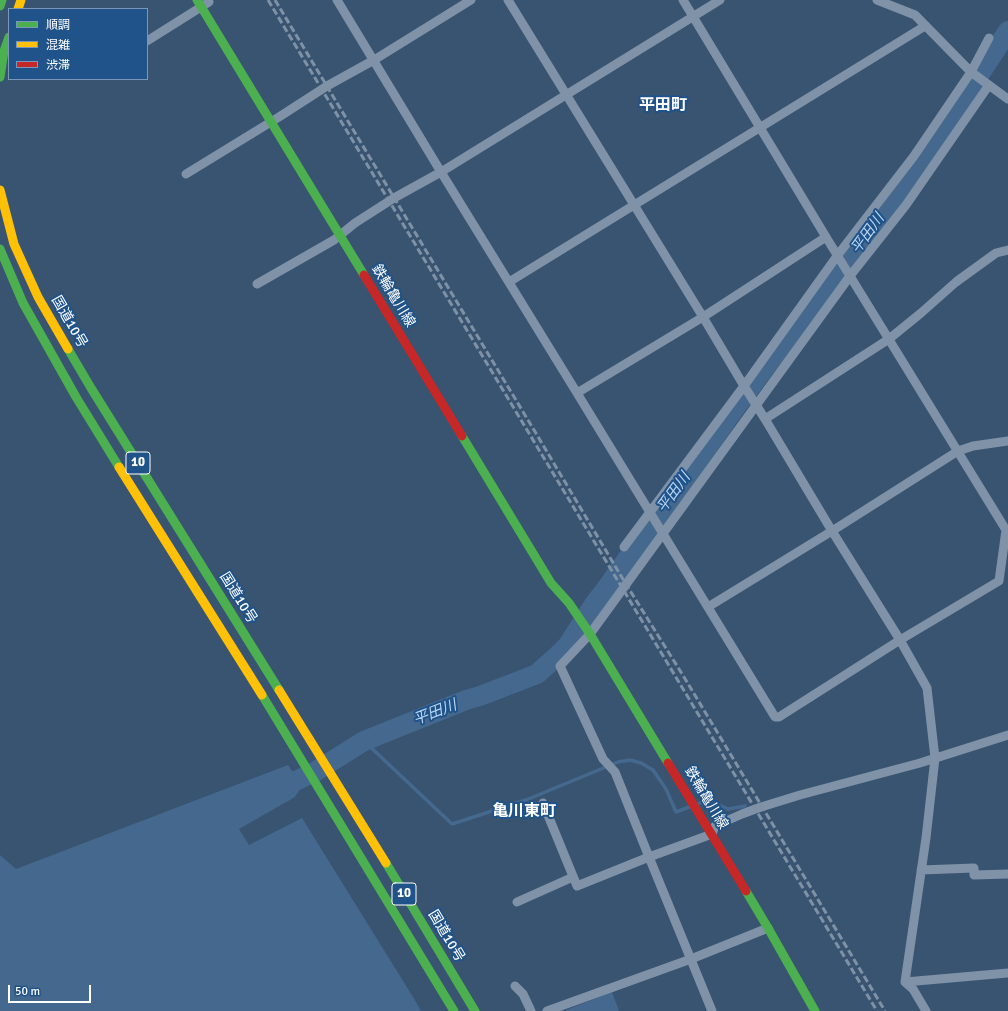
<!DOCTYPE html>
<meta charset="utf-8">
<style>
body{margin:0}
#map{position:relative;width:1008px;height:1011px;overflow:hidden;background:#385471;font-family:Signika,"Noto Sans JP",sans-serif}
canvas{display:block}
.legend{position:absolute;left:8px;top:8px;width:140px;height:72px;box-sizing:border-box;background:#205389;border:1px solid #7998b8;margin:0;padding:5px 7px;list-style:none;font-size:12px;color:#fff}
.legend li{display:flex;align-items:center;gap:8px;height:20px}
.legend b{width:20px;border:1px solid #7998b8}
.scale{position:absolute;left:8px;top:985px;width:83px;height:18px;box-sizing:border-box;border:2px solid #fff;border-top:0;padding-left:5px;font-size:12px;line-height:14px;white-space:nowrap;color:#fff;-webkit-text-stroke:3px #205389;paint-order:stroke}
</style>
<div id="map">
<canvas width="1008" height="1011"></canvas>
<ul class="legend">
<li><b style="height:5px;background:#4caf50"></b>順調</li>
<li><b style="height:5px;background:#ffc107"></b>混雑</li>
<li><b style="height:5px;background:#c62828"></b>渋滞</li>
</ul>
<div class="scale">50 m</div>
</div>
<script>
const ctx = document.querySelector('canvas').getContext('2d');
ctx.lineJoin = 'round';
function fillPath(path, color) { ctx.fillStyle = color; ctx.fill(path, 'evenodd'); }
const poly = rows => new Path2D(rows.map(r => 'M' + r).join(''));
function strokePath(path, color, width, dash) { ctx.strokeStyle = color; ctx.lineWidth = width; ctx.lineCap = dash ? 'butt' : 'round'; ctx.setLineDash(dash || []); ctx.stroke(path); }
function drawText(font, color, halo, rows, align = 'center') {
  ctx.font = font + ' Signika,"Noto Sans JP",sans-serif'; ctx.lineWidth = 4; ctx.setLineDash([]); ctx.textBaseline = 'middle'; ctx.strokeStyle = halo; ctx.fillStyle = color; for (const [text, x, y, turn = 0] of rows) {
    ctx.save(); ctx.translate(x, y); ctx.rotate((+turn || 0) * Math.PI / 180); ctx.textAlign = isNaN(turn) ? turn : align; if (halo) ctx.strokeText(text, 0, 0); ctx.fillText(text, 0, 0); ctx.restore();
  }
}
fillPath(poly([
 [288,765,302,786,295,797,239,829,249,845,302,818,413,997,421,1011,0,1011,0,855,16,869],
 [612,992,619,1011,566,1011,566,1010]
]), '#45698e');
strokePath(poly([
 [364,741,452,824,526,800,618,762,630,760,641,763,653,770,666,789,676,812,708,800,728,809,745,806]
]), '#45698e', 3.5);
strokePath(poly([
 [273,791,313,773,364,741,466,700,480,696,537,674,557,656,568,645,595,603,606,589,635,548,644,539,732,412,763,370,828,290,921,163,1008,31]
]), '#45698e', 20);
strokePath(poly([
 [337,0,441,172,577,393,775,717,779,717,900,640,999,581,1006,530,850,276,826,237,683,0],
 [508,0,703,317,744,386,765,419,832,531,900,640,927,688,935,758,926,838,905,982,913,989,926,1011],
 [877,0,915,15,971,72,1008,99],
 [147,41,209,2],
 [186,174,279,117,327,86,374,60,471,0],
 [509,282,925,26],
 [257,284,334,240,355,223,394,198,441,172,720,0],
 [577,393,703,317,826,237],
 [765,419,889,339,921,313,956,282,996,253,1008,250],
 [624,547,744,386,837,256,914,156,971,72,989,38],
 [708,607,832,531,958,451,973,446,1008,441],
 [543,803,577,886,649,857,712,834,715,826,742,814,761,807,800,795,920,763,1008,735],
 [921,870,974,868,974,875,1008,874],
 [517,902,573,877],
 [905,982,1008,973],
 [515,986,523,994,531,1011],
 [547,1011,691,959,768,928],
 [712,1011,649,857,615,772,603,759,560,666,590,634,850,276,906,205,989,85]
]), '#7f92a7', 9);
strokePath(poly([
 [197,0,364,275],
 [0,6,2,0],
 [0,77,4,51,9,37],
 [0,249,23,303,76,397,119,467],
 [68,349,91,388,279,690],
 [462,436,551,583,569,603,590,634,668,763],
 [262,695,454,1011],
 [386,863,475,1011],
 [746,891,768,928,815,1011]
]), '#4caf50', 9);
strokePath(poly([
 [18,9,21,0],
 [0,190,14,244,38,297,68,349],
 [119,467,262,695],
 [279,690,386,863]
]), '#ffc107', 9);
strokePath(poly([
 [364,275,462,436],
 [668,763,746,891]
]), '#c62828', 9);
strokePath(poly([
 [268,0,877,1011],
 [275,0,537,435,624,581,684,677,885,1011]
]), '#7f92a5', 3, [7, 3]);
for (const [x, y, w] of [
 [138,463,24],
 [404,894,24]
]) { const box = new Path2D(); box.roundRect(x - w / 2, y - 11, w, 22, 3); ctx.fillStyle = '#205389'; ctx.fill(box); strokePath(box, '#fff', 1); }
drawText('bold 13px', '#fff', null, [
 ["10",138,463],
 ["10",404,894]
]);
drawText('14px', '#fff', '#205389', [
 ["鉄輪亀川線",393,296,59],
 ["国道10号",69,322,60],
 ["国道10号",238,598,58],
 ["鉄輪亀川線",706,798,59],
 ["国道10号",446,936,59]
]);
drawText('italic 15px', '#b7d5f2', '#205389', [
 ["平田川",868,234,-54],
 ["平田川",674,493,-54],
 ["平田川",435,713,-21]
]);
drawText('bold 16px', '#fff', '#205389', [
 ["平田町",663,106],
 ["亀川東町",524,812]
]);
</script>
